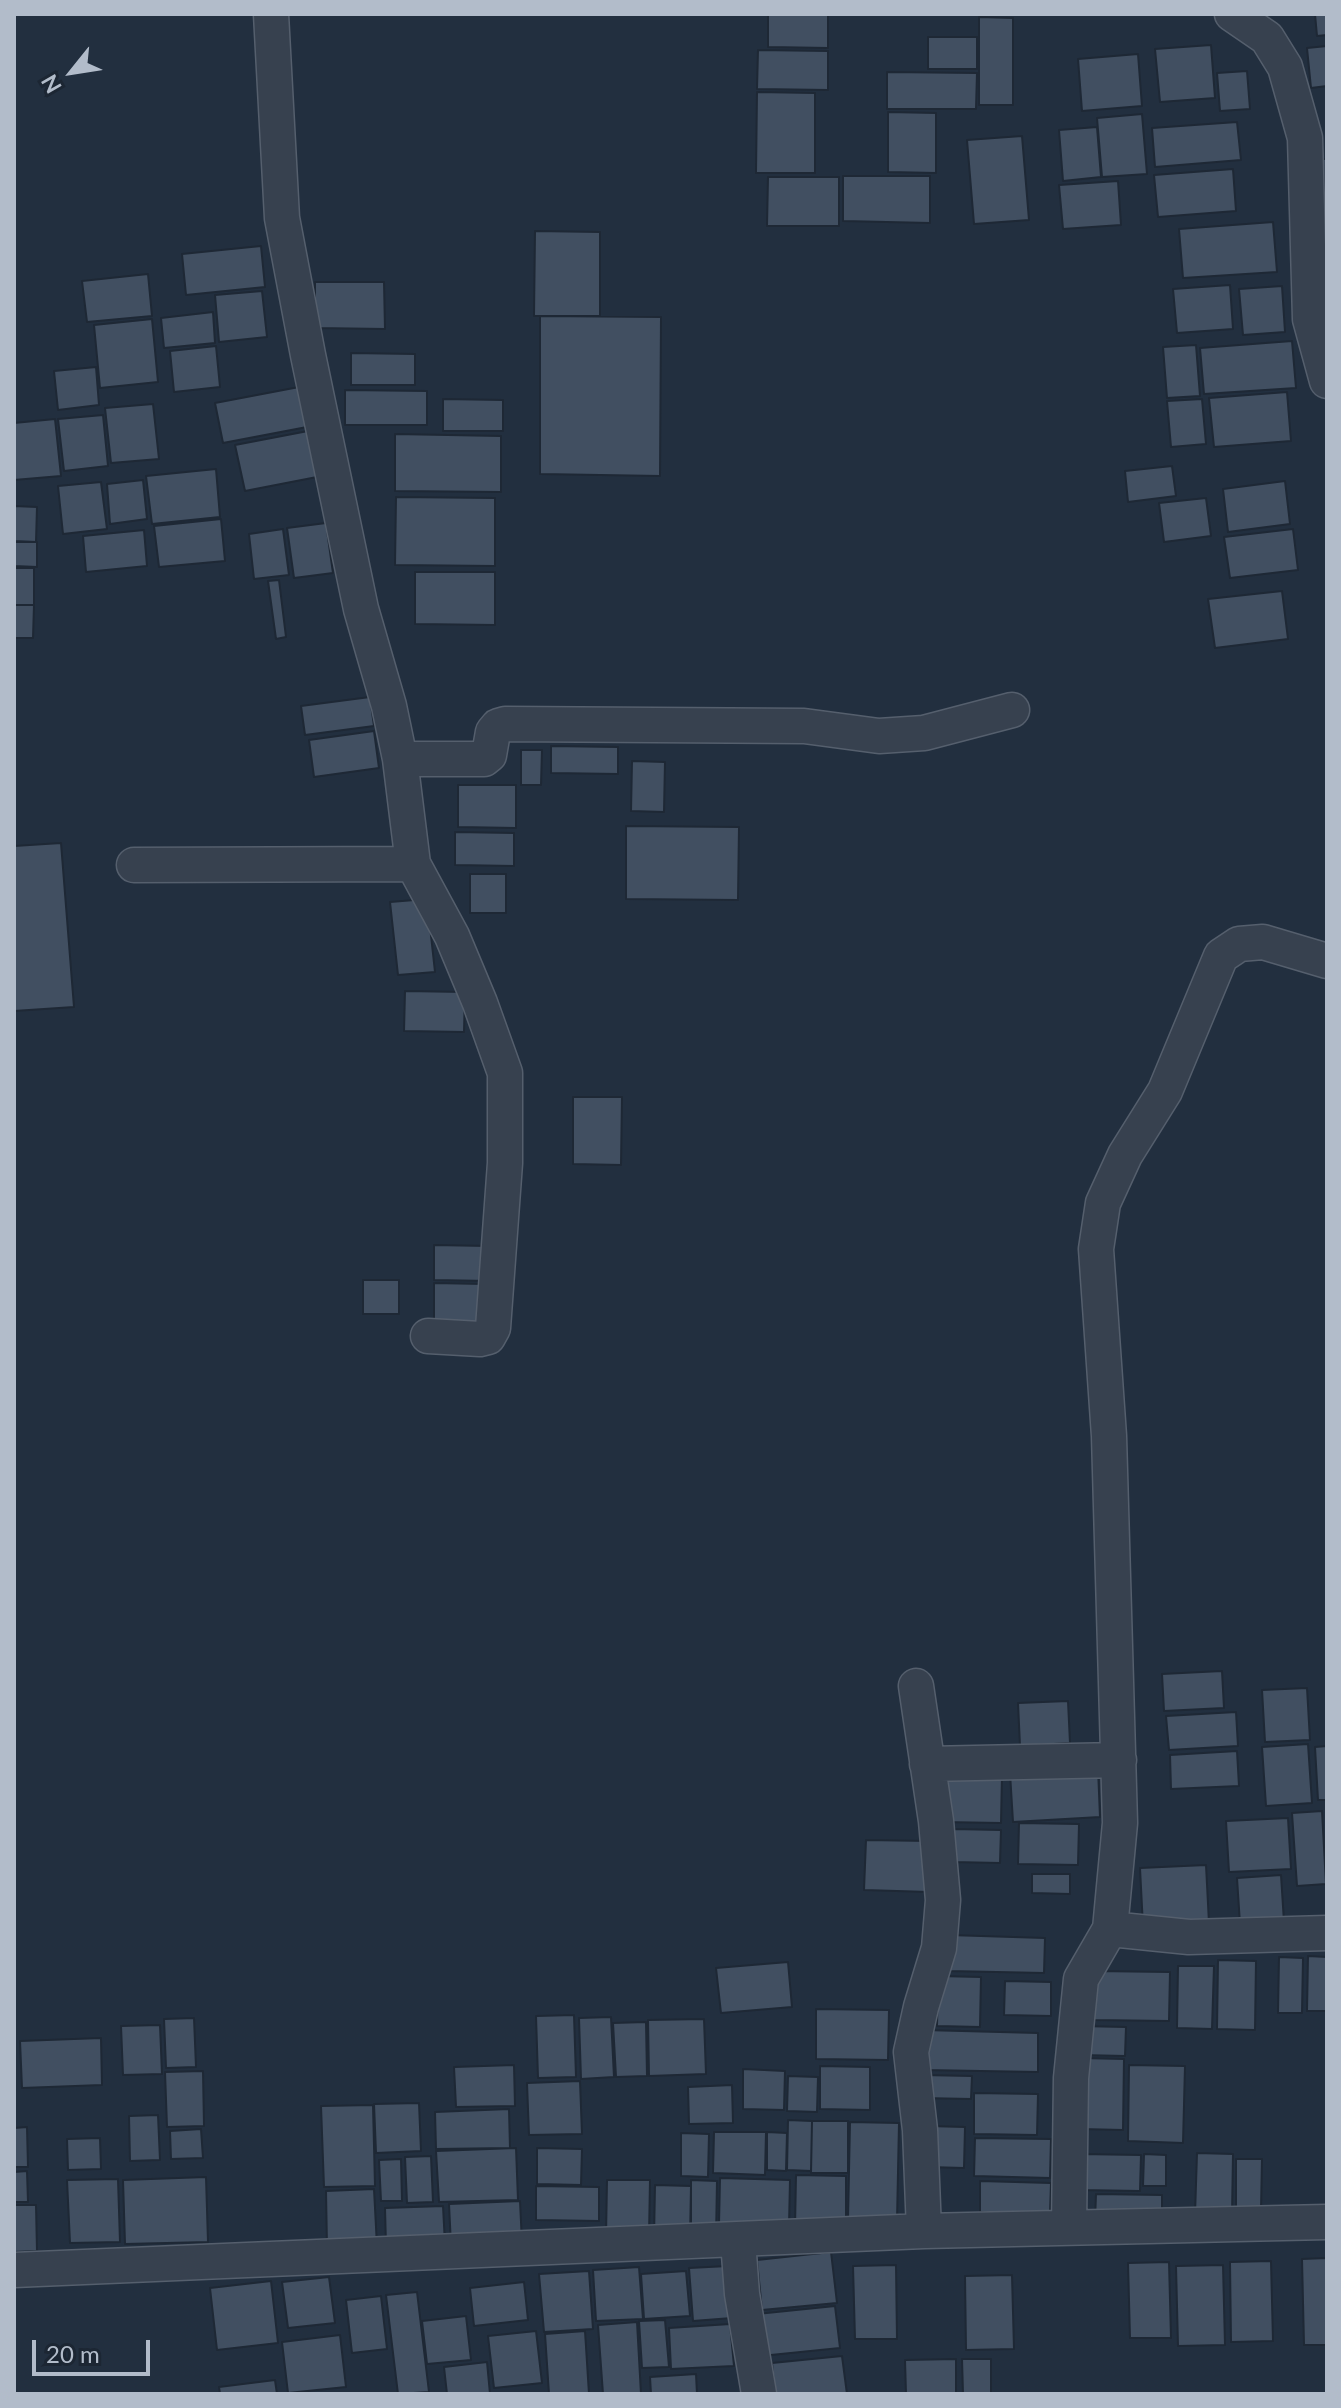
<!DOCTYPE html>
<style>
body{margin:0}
#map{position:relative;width:1341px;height:2408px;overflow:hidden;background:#222f3f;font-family:Lato,sans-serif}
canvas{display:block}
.frame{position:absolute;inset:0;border:16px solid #b2bcca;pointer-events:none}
.north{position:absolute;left:32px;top:32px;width:80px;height:80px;-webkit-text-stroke:6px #1c2633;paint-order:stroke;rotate:240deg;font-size:22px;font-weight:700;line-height:32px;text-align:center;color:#b2bcca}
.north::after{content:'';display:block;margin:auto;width:28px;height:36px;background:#b2bcca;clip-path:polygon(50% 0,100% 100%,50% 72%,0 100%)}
.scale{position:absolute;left:32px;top:2340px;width:118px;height:36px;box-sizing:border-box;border:4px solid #b2bcca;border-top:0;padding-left:10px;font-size:24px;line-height:28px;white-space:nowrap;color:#b2bcca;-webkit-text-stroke:6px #1c2633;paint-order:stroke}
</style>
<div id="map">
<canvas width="1341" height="2408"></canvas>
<div class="frame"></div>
<div class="north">N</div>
<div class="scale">20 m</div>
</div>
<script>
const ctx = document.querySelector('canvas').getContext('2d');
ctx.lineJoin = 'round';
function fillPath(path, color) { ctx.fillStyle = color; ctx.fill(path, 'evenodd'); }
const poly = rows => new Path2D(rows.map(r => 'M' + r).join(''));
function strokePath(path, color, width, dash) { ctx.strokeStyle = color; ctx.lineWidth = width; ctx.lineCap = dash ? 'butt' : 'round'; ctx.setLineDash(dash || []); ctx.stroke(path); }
const building = poly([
 [768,14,828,14,828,48,768,47,768,14],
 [1315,14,1327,14,1327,35,1317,36,1315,14],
 [979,17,1013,18,1013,105,979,105,979,17],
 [928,37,977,37,977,69,928,69,928,37],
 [1211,45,1215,98,1160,102,1155,49,1211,45],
 [1327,46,1327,86,1311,88,1307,48,1327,46],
 [758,50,828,51,828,90,757,89,758,50],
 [1138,54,1142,106,1082,111,1078,59,1138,54],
 [1247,71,1250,109,1220,111,1217,73,1247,71],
 [887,72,977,73,976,109,887,109,887,72],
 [757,92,815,93,815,173,756,173,757,92],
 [888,112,936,113,936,173,888,172,888,112],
 [1142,114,1147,174,1102,177,1097,118,1142,114],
 [1237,122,1241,160,1155,167,1152,128,1237,122],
 [1097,127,1101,177,1063,181,1059,130,1097,127],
 [1022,136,1029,220,974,224,967,140,1022,136],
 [1323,159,1327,159,1327,224,1325,224,1323,159],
 [1233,169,1236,211,1158,217,1154,175,1233,169],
 [843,176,930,176,930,223,843,221,843,176],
 [768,177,839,177,839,226,767,226,768,177],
 [1118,181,1121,225,1063,229,1059,185,1118,181],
 [1273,222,1277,272,1183,278,1179,229,1273,222],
 [535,231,600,232,600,316,534,316,535,231],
 [261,246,265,287,186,295,182,254,261,246],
 [148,274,152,316,87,322,82,281,148,274],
 [315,282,384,282,385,329,315,328,315,282],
 [1230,285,1233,329,1177,333,1173,289,1230,285],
 [1282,286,1285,332,1243,335,1239,289,1282,286],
 [262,291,267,337,219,342,215,295,262,291],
 [213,312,215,343,164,348,161,318,213,312],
 [540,316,661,317,660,476,540,474,540,316],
 [152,319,158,382,100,388,94,325,152,319],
 [1292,341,1296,388,1204,394,1200,348,1292,341],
 [1196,345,1200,396,1167,398,1163,347,1196,345],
 [216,346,220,387,174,392,170,351,216,346],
 [351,353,415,354,415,385,351,385,351,353],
 [96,367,99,405,58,410,54,371,96,367],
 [299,387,307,427,223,443,215,403,299,387],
 [345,390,427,391,427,425,345,425,345,390],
 [1287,392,1291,441,1214,447,1209,398,1287,392],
 [443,399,503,400,503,431,443,431,443,399],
 [1202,399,1206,444,1171,447,1167,401,1202,399],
 [153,404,159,459,111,463,105,408,153,404],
 [103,415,108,466,64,471,58,419,103,415],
 [55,419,61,476,14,480,14,423,55,419],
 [308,431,317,477,245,491,235,445,308,431],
 [395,434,501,436,501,492,395,491,395,434],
 [1172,466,1176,496,1128,502,1125,471,1172,466],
 [216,469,220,517,152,524,146,476,216,469],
 [143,480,147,519,110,524,107,484,143,480],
 [1285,481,1290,524,1228,532,1223,489,1285,481],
 [101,482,107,529,63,534,58,486,101,482],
 [396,497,495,498,495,566,395,565,396,497],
 [1206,498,1211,536,1164,542,1159,503,1206,498],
 [14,506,37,507,36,542,14,541,14,506],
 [221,519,225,561,159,567,154,526,221,519],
 [326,523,333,573,294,578,287,528,326,523],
 [283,529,289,575,254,579,249,534,283,529],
 [1293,529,1298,570,1230,578,1224,537,1293,529],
 [144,530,147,566,86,572,83,536,144,530],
 [14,542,37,542,37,567,14,566,14,542],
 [14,568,34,568,34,605,14,605,14,568],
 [415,572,495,572,495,625,415,624,415,572],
 [279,580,286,637,276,639,268,581,279,580],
 [1282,591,1288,639,1215,648,1208,599,1282,591],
 [14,605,34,605,33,638,14,638,14,605],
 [370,697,374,726,305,735,301,706,370,697],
 [374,731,379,768,314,777,309,740,374,731],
 [551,746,618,747,618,774,551,773,551,746],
 [521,750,542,750,541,785,521,785,521,750],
 [632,761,665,762,664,812,631,811,632,761],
 [458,785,516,785,516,828,458,827,458,785],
 [626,826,739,827,738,900,626,899,626,826],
 [455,832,514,833,514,866,455,865,455,832],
 [61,843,74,1007,14,1011,14,846,61,843],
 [470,874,506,874,506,913,470,913,470,874],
 [427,899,435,972,398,975,390,902,427,899],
 [405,991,465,992,464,1032,404,1031,405,991],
 [573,1097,622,1097,621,1165,573,1164,573,1097],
 [434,1245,488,1246,488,1281,434,1280,434,1245],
 [363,1280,399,1280,399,1314,363,1314,363,1280],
 [434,1283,484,1284,484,1325,434,1325,434,1283],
 [1222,1671,1224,1708,1164,1711,1162,1674,1222,1671],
 [1307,1688,1310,1740,1265,1742,1262,1690,1307,1688],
 [1068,1701,1070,1743,1020,1746,1018,1703,1068,1701],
 [1236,1712,1238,1746,1169,1750,1166,1716,1236,1712],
 [1308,1744,1312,1803,1266,1806,1262,1747,1308,1744],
 [1327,1746,1327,1800,1318,1800,1315,1747,1327,1746],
 [1237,1751,1239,1786,1171,1789,1170,1755,1237,1751],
 [1098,1768,1100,1817,1013,1822,1010,1773,1098,1768],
 [941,1774,1002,1775,1001,1823,941,1822,941,1774],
 [1322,1811,1326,1884,1297,1886,1292,1813,1322,1811],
 [1288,1818,1291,1869,1229,1872,1226,1821,1288,1818],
 [1019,1823,1079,1824,1078,1865,1018,1864,1019,1823],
 [953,1829,1001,1830,1000,1863,952,1862,953,1829],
 [866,1840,930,1841,929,1892,864,1890,866,1840],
 [1206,1865,1209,1923,1143,1927,1140,1868,1206,1865],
 [1032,1874,1070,1874,1070,1894,1032,1893,1032,1874],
 [1281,1875,1284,1922,1240,1924,1237,1878,1281,1875],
 [949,1935,1045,1938,1044,1973,949,1971,949,1935],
 [1308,1956,1327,1957,1327,2011,1307,2011,1308,1956],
 [1279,1957,1303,1958,1302,2013,1278,2013,1279,1957],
 [1218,1960,1256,1961,1255,2030,1217,2029,1218,1960],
 [788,1962,792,2007,721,2013,716,1968,788,1962],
 [1178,1966,1214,1966,1212,2029,1177,2028,1178,1966],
 [1095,1971,1170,1972,1169,2021,1094,2020,1095,1971],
 [938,1976,981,1977,980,2027,937,2026,938,1976],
 [1005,1981,1051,1982,1051,2016,1004,2015,1005,1981],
 [816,2009,889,2010,888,2060,816,2059,816,2009],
 [574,2015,576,2077,538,2078,536,2016,574,2015],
 [611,2017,614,2077,581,2079,579,2018,611,2017],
 [194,2018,196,2067,166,2068,164,2019,194,2018],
 [704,2019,706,2074,649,2076,648,2020,704,2019],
 [646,2022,647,2076,616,2077,613,2023,646,2022],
 [160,2025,162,2074,123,2075,121,2026,160,2025],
 [1080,2026,1126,2027,1125,2056,1080,2055,1080,2026],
 [924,2030,1038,2033,1038,2072,923,2070,924,2030],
 [101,2038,102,2085,22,2088,20,2041,101,2038],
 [1081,2058,1124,2059,1123,2130,1080,2129,1081,2058],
 [514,2065,515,2106,456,2107,454,2067,514,2065],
 [1129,2065,1185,2066,1183,2143,1128,2141,1129,2065],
 [820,2066,870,2067,870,2110,820,2109,820,2066],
 [743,2069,785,2071,784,2110,743,2109,743,2069],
 [203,2071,204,2126,167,2127,165,2072,203,2071],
 [922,2075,972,2076,971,2099,921,2098,922,2075],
 [788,2076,818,2077,817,2112,787,2111,788,2076],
 [580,2081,582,2134,529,2135,527,2083,580,2081],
 [732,2085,733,2123,689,2124,688,2087,732,2085],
 [974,2093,1038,2094,1037,2135,974,2134,974,2093],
 [419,2103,421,2151,376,2153,374,2104,419,2103],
 [373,2105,375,2186,324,2187,321,2106,373,2105],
 [509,2109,510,2148,436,2149,435,2112,509,2109],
 [158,2115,160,2160,130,2161,129,2116,158,2115],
 [788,2120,812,2121,811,2171,787,2170,788,2120],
 [812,2121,848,2121,848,2173,811,2173,812,2121],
 [850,2122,899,2123,897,2221,848,2220,850,2122],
 [928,2126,965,2127,964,2168,927,2167,928,2126],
 [27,2127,28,2167,14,2167,14,2128,27,2127],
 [201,2129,203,2158,171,2159,170,2131,201,2129],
 [714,2132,766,2132,765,2175,713,2173,714,2132],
 [767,2132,787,2133,786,2171,767,2170,767,2132],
 [681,2133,709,2134,708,2177,681,2176,681,2133],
 [100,2138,101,2169,68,2170,67,2139,100,2138],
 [975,2138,1051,2139,1050,2178,974,2176,975,2138],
 [516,2148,518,2200,439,2202,436,2151,516,2148],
 [537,2148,582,2149,581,2185,537,2184,537,2148],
 [1197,2153,1233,2154,1232,2216,1195,2215,1197,2153],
 [1080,2154,1141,2155,1140,2191,1079,2190,1080,2154],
 [1144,2154,1166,2155,1166,2186,1143,2186,1144,2154],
 [431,2156,433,2202,407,2203,405,2157,431,2156],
 [401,2159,402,2201,381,2201,379,2160,401,2159],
 [1236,2159,1262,2159,1261,2211,1236,2210,1236,2159],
 [27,2171,28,2202,14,2202,14,2172,27,2171],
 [796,2175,846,2176,846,2229,795,2228,796,2175],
 [206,2177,208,2242,125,2244,123,2180,206,2177],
 [720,2178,790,2180,789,2226,719,2224,720,2178],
 [118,2179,120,2242,70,2243,67,2180,118,2179],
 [607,2180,650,2180,649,2237,606,2236,607,2180],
 [691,2180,717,2181,716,2239,691,2239,691,2180],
 [980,2181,1051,2183,1050,2213,980,2212,980,2181],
 [655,2185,691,2186,690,2239,654,2238,655,2185],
 [536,2186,599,2187,599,2221,536,2220,536,2186],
 [374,2189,377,2246,327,2248,326,2191,374,2189],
 [1096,2194,1162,2195,1162,2222,1095,2221,1096,2194],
 [520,2201,522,2243,451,2245,449,2204,520,2201],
 [14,2205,36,2205,37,2251,14,2252,14,2205],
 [443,2206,445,2244,386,2246,385,2208,443,2206],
 [831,2252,837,2303,762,2310,757,2260,831,2252],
 [1327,2258,1327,2345,1304,2345,1302,2259,1327,2258],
 [1271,2261,1273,2341,1231,2342,1230,2262,1271,2261],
 [1169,2262,1171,2338,1130,2338,1128,2263,1169,2262],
 [896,2265,897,2339,855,2339,853,2266,896,2265],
 [1223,2265,1225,2345,1178,2346,1176,2266,1223,2265],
 [728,2266,732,2318,693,2321,689,2268,728,2266],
 [639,2267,643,2319,596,2321,593,2270,639,2267],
 [589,2271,593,2329,544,2332,539,2274,589,2271],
 [686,2271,690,2316,644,2319,641,2274,686,2271],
 [1012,2275,1014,2349,966,2350,965,2276,1012,2275],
 [329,2277,335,2323,288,2328,282,2282,329,2277],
 [271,2281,278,2343,217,2350,210,2288,271,2281],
 [524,2282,528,2320,474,2326,470,2288,524,2282],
 [417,2292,429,2392,398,2394,386,2295,417,2292],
 [381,2296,387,2349,352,2353,346,2300,381,2296],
 [835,2306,840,2348,761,2356,757,2314,835,2306],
 [466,2316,471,2360,427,2364,422,2321,466,2316],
 [665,2320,669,2367,642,2368,639,2321,665,2320],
 [637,2322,641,2394,603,2394,598,2325,637,2322],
 [730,2324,734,2366,671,2369,669,2328,730,2324],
 [536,2331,542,2383,494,2388,488,2336,536,2331],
 [585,2331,589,2394,549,2394,545,2334,585,2331],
 [340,2335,346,2387,288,2393,282,2342,340,2335],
 [842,2356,847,2394,775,2394,772,2363,842,2356],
 [956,2359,956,2394,906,2394,905,2360,956,2359],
 [962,2359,991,2359,991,2394,963,2394,962,2359],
 [487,2362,490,2394,447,2394,444,2367,487,2362],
 [696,2374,697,2394,651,2394,650,2377,696,2374],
 [275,2380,277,2394,220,2394,219,2387,275,2380]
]);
fillPath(building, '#414f61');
strokePath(building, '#1e2835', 2);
const minor = poly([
 [271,14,282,218,308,355,361,609,389,706,400,759,413,864,452,936,480,1003,505,1073,505,1163,493,1328,488,1337,480,1339,428,1336],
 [1232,14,1267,38,1285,67,1305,138,1310,319,1327,381],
 [400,759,484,759,489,755,493,732,498,726,505,724,804,726,879,736,924,733,1012,710],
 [134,865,413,864],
 [916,1686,936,1821,943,1900,939,1948,921,2007,911,2052,920,2130,924,2231],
 [927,1764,1119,1760],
 [1110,1929,1189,1937,1327,1933],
 [1069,2226,1071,2078,1081,1979,1110,1929,1120,1823,1109,1436,1096,1249,1103,1203,1125,1155,1165,1091,1221,956,1239,944,1263,942,1327,961],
 [738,2241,742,2294,759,2394],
 [14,2270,924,2231,1327,2222]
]);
strokePath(minor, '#555f6d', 37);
strokePath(minor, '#37414f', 34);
</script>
